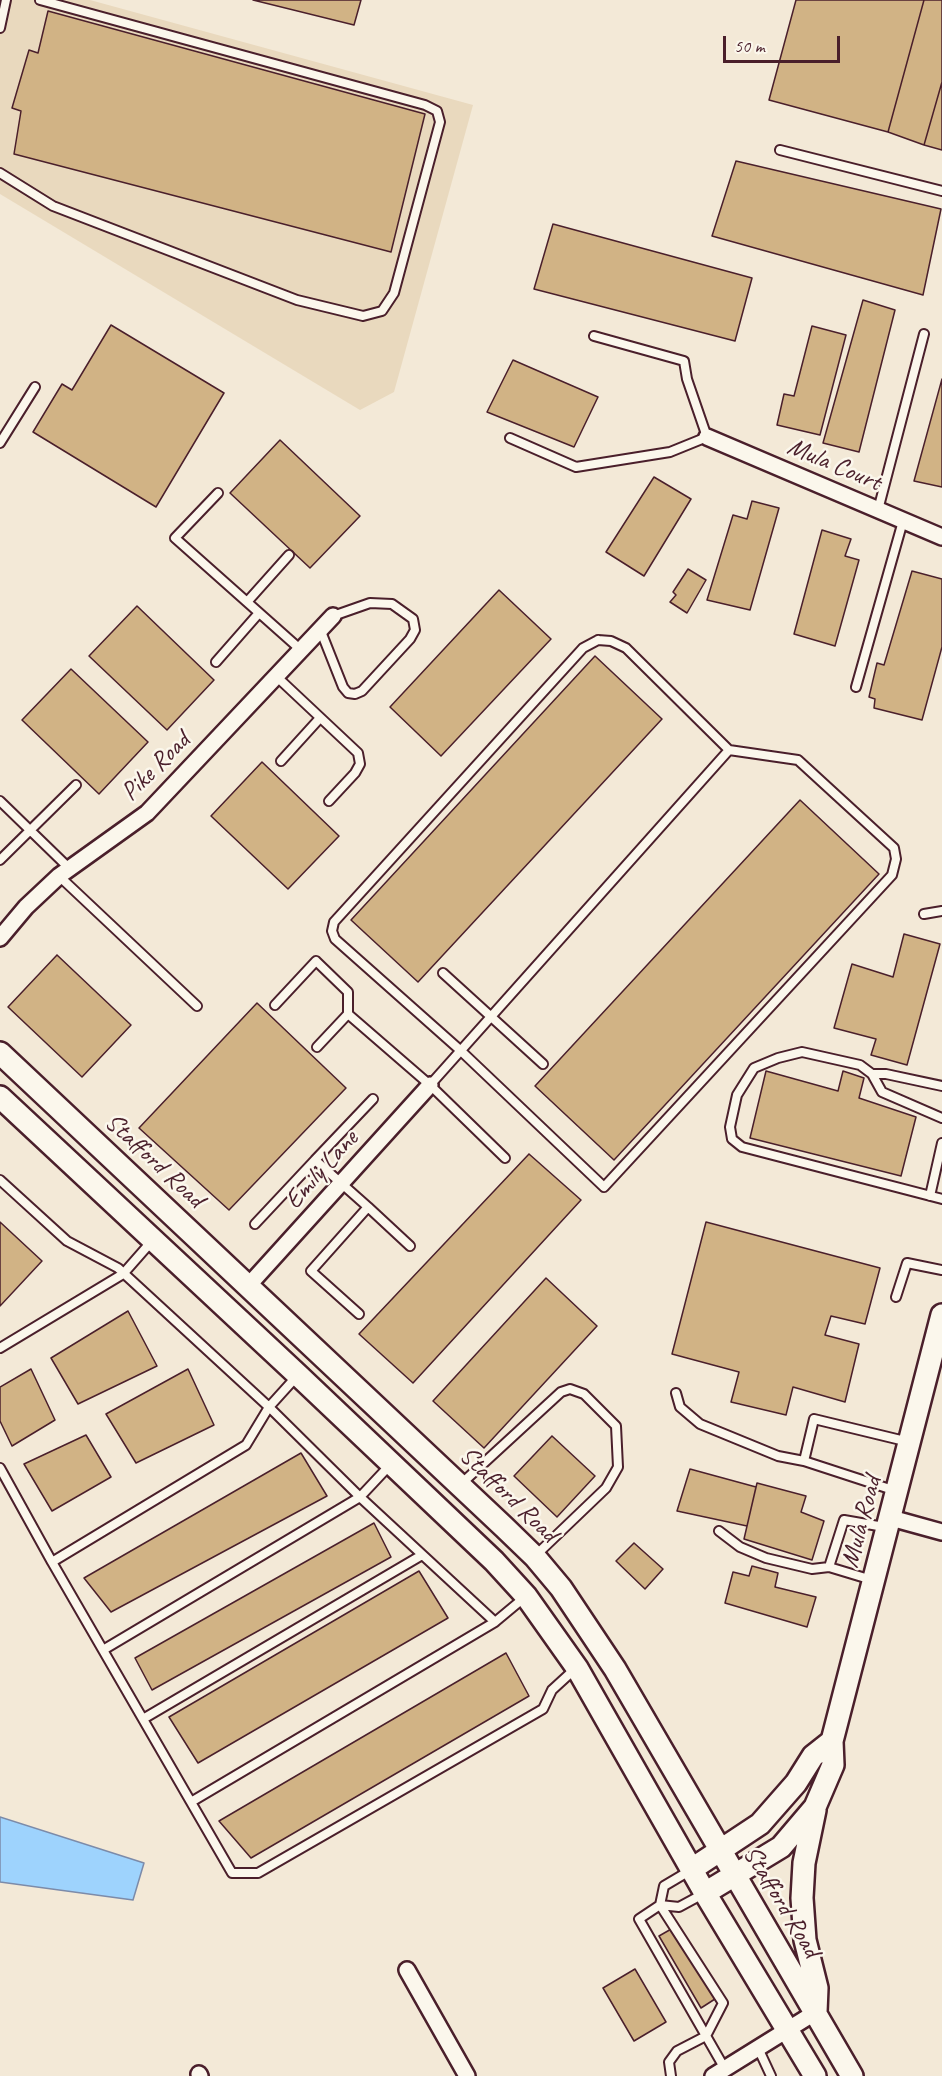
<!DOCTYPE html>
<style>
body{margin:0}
#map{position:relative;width:942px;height:2076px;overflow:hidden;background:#f3e9d7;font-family:Caveat,sans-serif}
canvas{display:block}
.scale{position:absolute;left:723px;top:36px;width:117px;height:27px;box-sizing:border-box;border:3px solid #4a1f2b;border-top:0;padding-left:8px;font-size:18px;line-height:21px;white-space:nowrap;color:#4a1f2b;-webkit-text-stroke:4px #fbf7ec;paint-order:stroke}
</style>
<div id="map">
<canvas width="942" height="2076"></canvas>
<div class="scale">50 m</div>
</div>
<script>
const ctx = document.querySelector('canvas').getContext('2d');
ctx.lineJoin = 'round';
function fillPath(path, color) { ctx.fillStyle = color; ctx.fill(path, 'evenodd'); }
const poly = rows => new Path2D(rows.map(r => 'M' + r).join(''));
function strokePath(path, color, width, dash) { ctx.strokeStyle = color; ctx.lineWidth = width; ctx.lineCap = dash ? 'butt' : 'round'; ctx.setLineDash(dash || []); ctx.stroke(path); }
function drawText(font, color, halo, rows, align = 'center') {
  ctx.font = font + ' Caveat,sans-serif'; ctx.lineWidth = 5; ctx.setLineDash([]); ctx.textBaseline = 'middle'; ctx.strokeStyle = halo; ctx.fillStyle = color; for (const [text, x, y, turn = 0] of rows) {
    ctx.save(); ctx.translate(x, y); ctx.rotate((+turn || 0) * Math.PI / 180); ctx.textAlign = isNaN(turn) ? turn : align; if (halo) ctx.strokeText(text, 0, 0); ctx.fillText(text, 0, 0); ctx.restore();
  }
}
fillPath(poly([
 [0,0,90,0,473,105,394,392,360,410,0,194]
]), '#e9d9be');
const water = poly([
 [0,1817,144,1863,133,1900,0,1882,0,1817]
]);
fillPath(water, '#9ed3fd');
strokePath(water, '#7c8ba9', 1.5);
const building = poly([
 [253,0,361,0,354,25,253,0],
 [796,0,924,0,888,132,769,100,796,0],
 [924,0,942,0,942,82,924,145,888,132,924,0],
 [48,11,425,114,391,252,14,154,21,111,12,108,29,50,38,53,48,11],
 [942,82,942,150,924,145,942,82],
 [736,161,941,209,923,295,712,236,736,161],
 [553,224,752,278,735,341,534,289,553,224],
 [863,300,895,310,859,452,823,443,863,300],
 [111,325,224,393,156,507,33,432,62,384,72,390,111,325],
 [812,326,846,335,820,435,777,425,784,394,794,396,812,326],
 [513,360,598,397,574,447,487,412,513,360],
 [942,379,942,487,914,481,942,379],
 [280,440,360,516,310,568,230,493,280,440],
 [654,477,691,499,644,576,606,552,654,477],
 [752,501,779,508,750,610,707,600,733,515,747,519,752,501],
 [822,530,851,539,845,556,859,560,835,646,794,634,822,530],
 [688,569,706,580,687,613,670,602,676,595,673,592,688,569],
 [912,571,942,579,942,647,922,720,874,708,875,699,869,697,877,663,884,665,912,571],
 [499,590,551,639,441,756,390,707,499,590],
 [137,606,214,680,167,730,89,656,137,606],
 [595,656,662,719,418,982,351,920,595,656],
 [71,669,148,742,99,794,22,720,71,669],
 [262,762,339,836,288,889,211,816,262,762],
 [800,800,879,874,614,1160,535,1086,800,800],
 [904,934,940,944,907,1065,871,1055,876,1039,834,1028,852,964,893,977,904,934],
 [57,955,131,1025,82,1077,8,1007,57,955],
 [257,1003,346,1088,229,1210,139,1128,257,1003],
 [766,1071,838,1091,843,1071,864,1078,859,1098,916,1117,901,1176,750,1138,766,1071],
 [529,1154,581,1200,413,1383,359,1334,529,1154],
 [0,1222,42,1261,0,1306,0,1222],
 [706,1222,880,1268,865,1324,831,1316,825,1335,859,1344,845,1402,793,1387,786,1415,731,1402,739,1372,672,1354,706,1222],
 [546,1278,597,1326,484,1448,433,1401,546,1278],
 [128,1311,157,1366,78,1404,51,1358,128,1311],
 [31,1369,55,1420,12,1446,0,1421,0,1387,31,1369],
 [188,1369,214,1425,136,1463,106,1414,188,1369],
 [86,1435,111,1477,52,1511,24,1464,86,1435],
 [552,1436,595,1476,557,1517,514,1476,552,1436],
 [301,1453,327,1496,111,1612,84,1578,301,1453],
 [690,1469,756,1487,747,1526,677,1511,690,1469],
 [757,1483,806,1496,801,1512,824,1521,812,1560,744,1539,757,1483],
 [374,1523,391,1557,152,1690,135,1658,374,1523],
 [634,1543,663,1569,645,1589,616,1561,634,1543],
 [752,1566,778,1573,775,1587,816,1597,807,1627,725,1603,733,1572,749,1576,752,1566],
 [419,1571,448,1618,198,1763,169,1717,419,1571],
 [506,1653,529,1696,251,1858,219,1821,506,1653],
 [673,1928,715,1999,701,2008,659,1936,673,1928],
 [635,1969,666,2022,634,2041,603,1988,635,1969]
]);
fillPath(building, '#d1b385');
strokePath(building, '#4a1f2b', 1.5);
const lane = poly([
 [0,28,6,0],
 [780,150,942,191],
 [0,173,53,206,297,300,363,316,382,311,394,293,440,122,437,111,425,105,40,0],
 [510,438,576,467,670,452,707,437,687,379,684,361,594,336],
 [0,443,35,387],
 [218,493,175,538,301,650],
 [878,510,924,334],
 [247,602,289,555],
 [320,629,343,687,348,693,355,694,362,691,410,639,415,630,413,619,392,604,370,603,333,616],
 [598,640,611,641,626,648,729,750,798,760,894,848,896,859,892,875,604,1187,460,1050,335,939,332,931,334,922,583,648,598,640],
 [216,662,259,613],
 [276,676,358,753,360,764,355,773,329,801],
 [856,687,903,521],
 [281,761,320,718],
 [0,801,70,869],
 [0,860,76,785],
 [59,876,197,1006],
 [924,914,942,911],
 [443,973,543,1064],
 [275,1005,316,961,348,992,348,1014,430,1085,505,1158],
 [317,1047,348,1014],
 [872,1074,886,1074,942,1086],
 [430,1085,729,750],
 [942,1118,882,1092,872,1074,860,1065,802,1052,778,1058,754,1068,737,1095,730,1127,732,1139,742,1147,942,1199],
 [0,1180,67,1241,118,1268,269,1407,360,1497,390,1465],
 [930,1196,942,1143],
 [368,1207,410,1246],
 [255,1224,315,1160],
 [896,1297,907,1263,942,1270],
 [359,1314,311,1271,368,1207,315,1160,373,1099],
 [0,1348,123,1274,152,1241],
 [297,1376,269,1407,246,1445,52,1562,232,1873,258,1873,543,1709,552,1690,576,1668],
 [676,1393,680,1407,700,1424,778,1456,804,1461],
 [0,1468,52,1562],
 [461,1484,561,1392,570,1389,584,1394,616,1426,618,1467,606,1488,535,1556],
 [896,1491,804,1461,814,1419,909,1442],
 [719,1531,740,1547,766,1558,812,1569,829,1567],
 [872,1580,829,1567,844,1520,884,1527],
 [103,1650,360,1497,495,1622,525,1597],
 [143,1719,422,1555],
 [191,1802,495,1622],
 [703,1894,679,1907,660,1905,639,1919,725,2069],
 [758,2048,771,2076],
 [671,2076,669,2062,677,2051,706,2036,723,2003,660,1905,664,1886,691,1870]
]);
const street = poly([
 [707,437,942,537],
 [0,938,26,907,59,876,147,813,333,616],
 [248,1286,430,1085],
 [891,1518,942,1532],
 [407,1970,467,2076],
 [199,2074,200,2076],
 [713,2076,816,2012]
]);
const secondary = poly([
 [0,1053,504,1527,535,1557,561,1588,615,1669,852,2076],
 [0,1097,298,1375,494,1561,526,1596,577,1668,705,1893,815,2076],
 [815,1810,804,1863,802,1898,805,1940,817,1988,816,2012],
 [692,1869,760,1824,796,1783,813,1756,832,1741],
 [705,1893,781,1847,815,1807,833,1765,832,1741,942,1315]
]);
strokePath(lane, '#4a1f2b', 12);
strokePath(street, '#4a1f2b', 20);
strokePath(secondary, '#4a1f2b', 26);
strokePath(lane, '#fbf7ec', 8);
strokePath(street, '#fbf7ec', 15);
strokePath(secondary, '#fbf7ec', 21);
drawText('26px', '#4a1f2b', '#fbf7ec', [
 ["Mula Court",834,465,23],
 ["Pike Road",156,767,-45],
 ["Stafford Road",154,1161,43],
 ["Emily Lane",322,1170,-48],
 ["Stafford Road",508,1495,44],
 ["Mula Road",862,1522,-75],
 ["Stafford Road",781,1902,59]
]);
</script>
